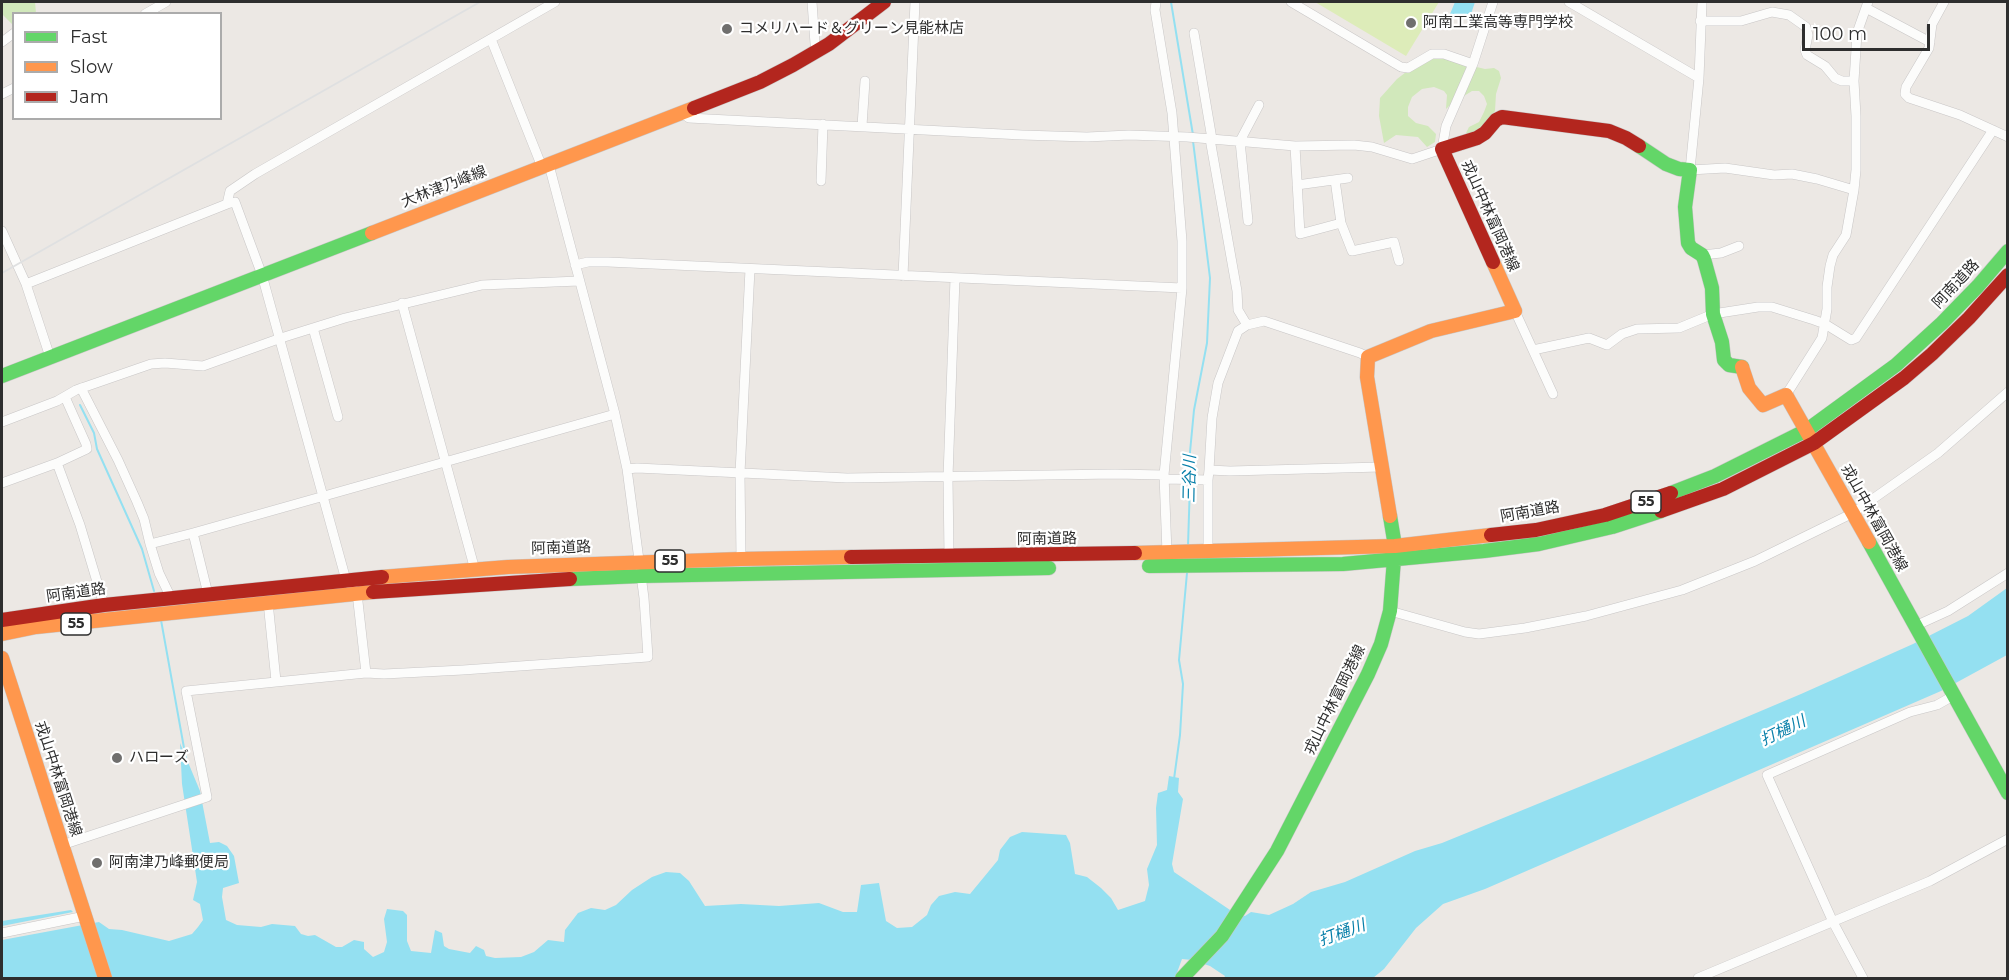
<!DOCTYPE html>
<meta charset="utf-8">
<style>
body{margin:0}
#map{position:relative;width:2009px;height:980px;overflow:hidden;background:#ece8e4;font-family:Montserrat,sans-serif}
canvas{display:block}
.frame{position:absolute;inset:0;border:3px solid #2e2e2e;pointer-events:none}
.legend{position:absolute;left:12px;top:12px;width:210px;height:108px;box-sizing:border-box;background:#fff;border:2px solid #ababab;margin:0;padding:8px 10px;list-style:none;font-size:18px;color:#2e2e2e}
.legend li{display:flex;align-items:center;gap:12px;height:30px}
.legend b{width:30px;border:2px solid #ababab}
.scale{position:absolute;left:1802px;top:24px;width:128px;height:27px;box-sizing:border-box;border:3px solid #2e2e2e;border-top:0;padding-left:8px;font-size:18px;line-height:21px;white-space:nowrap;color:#2e2e2e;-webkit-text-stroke:4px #fff;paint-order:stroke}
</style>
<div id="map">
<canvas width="2009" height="980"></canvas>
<div class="frame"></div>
<ul class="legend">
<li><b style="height:8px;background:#63d668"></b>Fast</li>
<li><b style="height:8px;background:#ff974d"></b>Slow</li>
<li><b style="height:8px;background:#b3261e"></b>Jam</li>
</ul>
<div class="scale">100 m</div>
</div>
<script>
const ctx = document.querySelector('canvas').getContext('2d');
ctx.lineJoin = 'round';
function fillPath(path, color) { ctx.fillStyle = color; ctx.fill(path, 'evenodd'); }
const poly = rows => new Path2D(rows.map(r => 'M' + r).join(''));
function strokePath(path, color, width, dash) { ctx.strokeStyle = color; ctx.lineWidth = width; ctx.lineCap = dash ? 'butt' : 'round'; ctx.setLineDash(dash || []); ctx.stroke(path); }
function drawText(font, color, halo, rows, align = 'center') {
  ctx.font = font + ' Montserrat,"Noto Sans JP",sans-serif'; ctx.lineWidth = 4.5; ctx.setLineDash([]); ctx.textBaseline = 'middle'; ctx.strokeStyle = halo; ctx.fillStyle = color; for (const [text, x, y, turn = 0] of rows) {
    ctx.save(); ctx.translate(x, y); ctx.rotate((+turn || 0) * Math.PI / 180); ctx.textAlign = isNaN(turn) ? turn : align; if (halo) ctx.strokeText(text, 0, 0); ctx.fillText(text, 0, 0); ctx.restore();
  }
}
fillPath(poly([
 [2,2,35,2,36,13,14,14,13,25,2,14],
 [1437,57,1464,64,1485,69,1494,68,1499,71,1501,78,1496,94,1495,111,1478,131,1470,136,1466,133,1469,127,1479,122,1484,112,1487,104,1484,96,1479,91,1472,91,1451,104,1446,109,1447,95,1444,91,1434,87,1422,89,1412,97,1408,107,1408,116,1416,123,1428,126,1436,134,1435,142,1427,147,1418,137,1396,135,1384,143,1379,116,1380,98,1397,79,1410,69]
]), '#d1e8bb');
fillPath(poly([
 [1315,2,1439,2,1406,56]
]), '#ddecb9');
fillPath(poly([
 [1455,2,1475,2,1469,20,1450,14],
 [2007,588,2007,655,1941,691,1485,889,1443,904,1416,928,1384,969,1373,978,1224,978,1225,976,1210,966,1192,960,1182,959,1175,978,2,978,2,940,99,922,109,929,122,930,169,941,192,934,198,927,203,920,200,904,193,900,197,882,182,784,180,743,200,791,210,843,219,842,227,846,234,856,239,883,223,888,222,897,226,920,237,925,261,927,272,924,295,926,301,934,308,936,315,935,336,947,342,947,354,940,364,942,364,949,373,957,384,952,387,942,384,919,387,909,403,911,407,915,407,941,411,951,431,953,435,930,442,933,444,946,449,949,470,953,476,946,484,950,486,956,495,958,521,957,534,952,548,940,564,942,565,930,578,913,591,908,605,910,616,905,632,890,652,877,666,872,680,873,689,881,705,906,741,904,779,906,819,903,843,912,857,912,861,885,879,883,886,921,897,928,912,927,927,915,931,905,939,896,955,892,970,894,998,860,1000,850,1010,837,1022,832,1066,835,1070,843,1075,874,1087,877,1101,888,1111,898,1118,910,1145,901,1149,885,1147,869,1157,845,1156,808,1158,793,1167,790,1169,776,1179,778,1178,792,1183,799,1172,864,1174,872,1233,912,1245,916,1251,912,1269,915,1293,904,1311,892,1345,882,1415,851,1442,843,1645,760,1801,694,1913,644,1968,616],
 [71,910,73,912,2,926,2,921]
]), '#94e0f1');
strokePath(poly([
 [1171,2,1193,135],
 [80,405,94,433,97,449,142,549,154,591],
 [1190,477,1190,452,1194,410,1207,343,1210,278,1193,141],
 [1188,546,1190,483],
 [161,620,186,759],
 [1174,779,1180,735,1183,684,1179,660,1187,573]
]), '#94e0f1', 2);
const street = poly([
 [812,2,815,44,818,51],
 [1156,2,1155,10,1172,113,1182,241,1182,288,1164,475,1167,553],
 [1291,2,1401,67,1408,68,1432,54,1444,54,1473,64],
 [1569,2,1699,78],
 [1702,2,1699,78,1690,170,1725,168,1774,175,1792,174,1817,179,1854,190],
 [1944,2,1932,24,1929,48,1906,87,1905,94,1909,98,1960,115,2008,137],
 [1866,8,1930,42],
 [145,14,166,2],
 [1700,21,1741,21,1772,12,1789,15,1806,27,1808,35,1805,50,1807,55,1825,66,1835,78,1842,81,1854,81],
 [1194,33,1212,139],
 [491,39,542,167],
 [2,42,14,33],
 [2,94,14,88],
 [682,113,689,118,1022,135,1087,137,1129,135,1187,137,1295,146,1354,145,1372,147,1412,159,1442,149,1446,126,1473,64,1493,2],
 [862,126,865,81],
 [1210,139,1237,291,1238,310,1247,325],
 [1295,146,1300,234,1341,223],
 [1335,180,1341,223,1352,251,1394,242,1399,261],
 [821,181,823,124],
 [1297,185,1348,178],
 [227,204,235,202,262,275,346,580,357,593,366,673],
 [1248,221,1240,141,1259,105],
 [2,231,26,284,50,357],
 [1702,255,1721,253,1739,246],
 [575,265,588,262,608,262,1182,288],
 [903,276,915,2],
 [26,284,227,204,230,191,255,174,555,2],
 [402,303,475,570],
 [1515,311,1553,394],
 [313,328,338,417],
 [1533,350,1589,338,1607,345,1622,334,1637,329,1679,328,1713,314,1758,307,1772,307,1814,320,1825,324,1851,340,1856,338,1993,130],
 [81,388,118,460,137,502,144,519,150,544],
 [1786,395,1822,338,1827,309,1827,287,1830,266,1833,255,1846,235,1854,190,1856,170,1856,116,1854,81,1857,33,1868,2],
 [2,422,57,401,76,390,151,364,165,363,203,366,281,338,345,318,482,285,579,281],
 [57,463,87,449,86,444,65,397],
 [627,469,637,468,847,478,1115,474,1164,475],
 [1209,470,1212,418,1218,383,1238,331,1247,325,1264,321,1360,353,1368,357],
 [1166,479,1208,480,1208,552],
 [1208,480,1209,470,1230,471,1381,467],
 [2,483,57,463,80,525,104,605],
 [949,557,948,477,955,278],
 [741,559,740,473,750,269],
 [208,594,193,533,615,414],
 [171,598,159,573,150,544,193,533],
 [268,602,276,681],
 [1390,611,1465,632,1479,634,1525,628,1586,616,1682,590,1755,561,1853,513,1938,453,2008,392],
 [1915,626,1948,611,2008,573],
 [62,845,207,797,186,691,366,673,384,674,463,670,648,657,644,598,627,469,615,414,549,165],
 [2,933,85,916],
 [1698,978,1930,881,2008,839],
 [1863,978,1833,922,1767,775,1910,712,1937,705,1953,696]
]);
const fast = poly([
 [1639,146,1666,164,1679,169,1690,170,1685,207,1688,243,1691,248,1702,255,1704,259,1712,288,1713,314,1722,342,1724,360,1729,365,1742,367],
 [2,376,372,233],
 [1671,493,1715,476,1807,430,1896,365,1942,323,1978,286,2008,251],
 [1869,542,2008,793],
 [1149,566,1343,564,1484,551,1539,544,1612,527,1661,511],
 [570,579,641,576,1049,568],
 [1182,978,1222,936,1277,851,1368,674,1381,644,1390,611,1395,546,1390,516]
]);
const slow = poly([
 [372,233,694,108],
 [1742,367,1749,388,1763,405,1786,395,1869,542],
 [1390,516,1367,377,1368,357,1431,331,1515,311,1493,262],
 [1135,553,1395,546,1491,535],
 [382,577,508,567,741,559,851,557],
 [2,634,36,627,373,592],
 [2,658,105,978]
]);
const jam = poly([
 [694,108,760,82,793,65,829,44,884,2],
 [1493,262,1442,149,1477,138,1485,133,1496,120,1502,117,1609,131,1626,138,1639,146],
 [1661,511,1723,489,1814,443,1904,378,1932,354,1969,318,2008,275],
 [1491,535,1536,530,1605,515,1671,493],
 [851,557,1135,553],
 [373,592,570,579],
 [2,620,104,605,382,577]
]);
strokePath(street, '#c8c6c6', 10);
strokePath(fast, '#c8c6c6', 15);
strokePath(slow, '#c8c6c6', 15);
strokePath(jam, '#c8c6c6', 15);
strokePath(street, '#fcfcfb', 9);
strokePath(fast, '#63d668', 14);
strokePath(slow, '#ff974d', 14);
strokePath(jam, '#b3261e', 14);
strokePath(poly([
 [2,273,480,2]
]), '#dfe0e1', 2);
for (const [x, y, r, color] of [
 [1411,23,6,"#706f6e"],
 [727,29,6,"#706f6e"],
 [117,758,6,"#706f6e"],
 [97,863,6,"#706f6e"]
]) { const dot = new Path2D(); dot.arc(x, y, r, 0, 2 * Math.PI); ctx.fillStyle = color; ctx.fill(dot); strokePath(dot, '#fff', 2); }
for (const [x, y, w] of [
 [1646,502,30],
 [670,561,30],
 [76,624,30]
]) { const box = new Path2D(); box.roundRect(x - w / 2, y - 11, w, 22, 4.5); ctx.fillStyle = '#fff'; ctx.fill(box); strokePath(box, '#2e2e2e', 1.5); }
drawText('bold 14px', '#2e2e2e', null, [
 ["55",1646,502],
 ["55",670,561],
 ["55",76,624]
]);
drawText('15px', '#2e2e2e', '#fff', [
 ["阿南工業高等専門学校",1423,23],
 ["コメリハード＆グリーン見能林店",739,29],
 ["ハローズ",129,758],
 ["阿南津乃峰郵便局",109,863]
], 'left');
drawText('15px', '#2e2e2e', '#fff', [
 ["大林津乃峰線",444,187,-21],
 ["戎山中林富岡港線",1490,216,66],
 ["阿南道路",1956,284,-47],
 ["阿南道路",1530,512,-10],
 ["戎山中林富岡港線",1874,518,61],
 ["阿南道路",1047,539,-1],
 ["阿南道路",561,548,-2],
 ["阿南道路",76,593,-8],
 ["戎山中林富岡港線",1335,700,-64],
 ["戎山中林富岡港線",58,779,72]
]);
drawText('italic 16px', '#067fa9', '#fff', [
 ["三谷川",1190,479,-89],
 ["打樋川",1783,731,-26],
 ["打樋川",1342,933,-20]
]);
</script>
